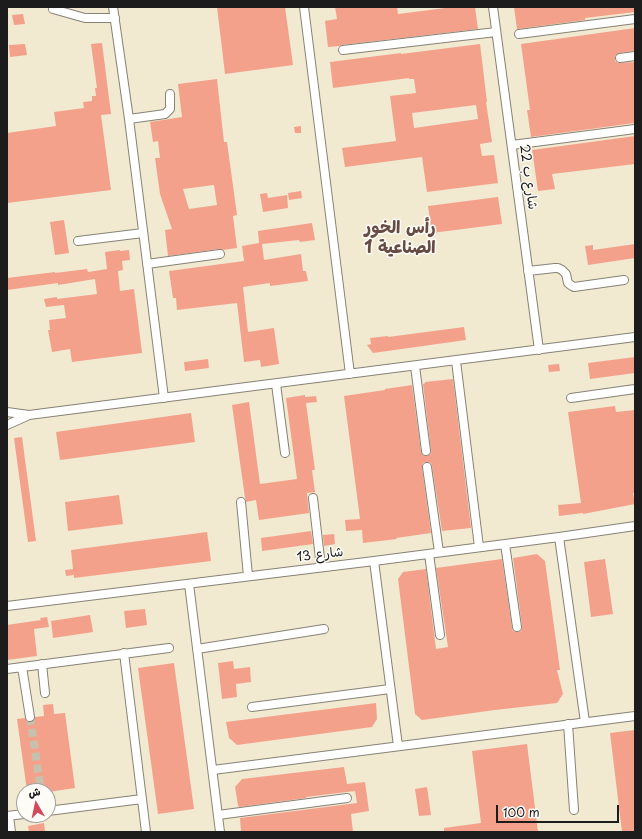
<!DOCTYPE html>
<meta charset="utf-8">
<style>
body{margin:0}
#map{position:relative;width:642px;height:839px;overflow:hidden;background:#f2e9d1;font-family:"Playpen Sans","Playpen Sans Arabic",sans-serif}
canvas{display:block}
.frame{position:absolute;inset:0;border:8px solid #1c1c1c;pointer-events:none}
.north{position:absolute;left:16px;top:783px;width:40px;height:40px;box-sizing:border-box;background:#fdfcf7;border:1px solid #a3a29f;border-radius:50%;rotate:351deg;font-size:11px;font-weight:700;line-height:16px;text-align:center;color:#1c1c1c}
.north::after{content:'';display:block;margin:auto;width:14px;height:18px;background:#d1495b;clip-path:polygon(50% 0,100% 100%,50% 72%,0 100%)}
.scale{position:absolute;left:496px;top:805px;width:123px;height:18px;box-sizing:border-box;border:2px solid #1c1c1c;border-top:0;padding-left:5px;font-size:12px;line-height:14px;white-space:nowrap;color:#1c1c1c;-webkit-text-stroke:3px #fdfcf7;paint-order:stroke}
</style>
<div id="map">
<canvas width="642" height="839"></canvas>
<div class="frame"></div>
<div class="north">ش</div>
<div class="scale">100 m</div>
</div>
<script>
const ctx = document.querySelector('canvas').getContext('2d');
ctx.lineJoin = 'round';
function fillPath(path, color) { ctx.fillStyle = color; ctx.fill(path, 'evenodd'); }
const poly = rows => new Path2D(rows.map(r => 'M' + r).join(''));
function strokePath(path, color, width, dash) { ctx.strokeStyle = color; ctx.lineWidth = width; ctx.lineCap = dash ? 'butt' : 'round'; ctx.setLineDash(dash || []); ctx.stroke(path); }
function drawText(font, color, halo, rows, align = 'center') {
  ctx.font = font + ' "Playpen Sans","Playpen Sans Arabic",sans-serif'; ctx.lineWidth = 3; ctx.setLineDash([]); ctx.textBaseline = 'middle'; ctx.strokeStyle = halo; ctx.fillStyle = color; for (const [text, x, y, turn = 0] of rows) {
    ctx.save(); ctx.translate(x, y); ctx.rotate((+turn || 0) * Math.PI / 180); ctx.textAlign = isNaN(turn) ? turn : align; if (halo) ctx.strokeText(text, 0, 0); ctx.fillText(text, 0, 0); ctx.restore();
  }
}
fillPath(poly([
 [217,7,285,7,293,65,225,74],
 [335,7,397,7,398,14,453,7,475,7,478,29,342,45,339,46,328,47,325,21,337,19],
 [514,7,635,7,635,12,585,18,585,20,517,29],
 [23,14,25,24,14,25,12,15],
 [635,28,635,51,619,53,615,56,615,61,618,63,635,62,635,123,531,137,527,110,530,110,521,44],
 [102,43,111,114,101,115,111,190,7,203,7,133,56,126,54,112,84,108,83,102,92,101,92,96,96,96,95,88,97,88,91,44],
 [25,44,27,55,10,57,9,45],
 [480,44,487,102,486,102,492,142,480,144,482,156,494,155,498,183,427,192,422,157,345,167,342,148,396,141,390,96,416,93,414,79,409,79,409,78,333,88,330,62,401,53,401,54],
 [476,105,478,119,414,128,412,113],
 [217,79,224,142,227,142,237,215,233,216,237,248,223,250,219,249,168,256,165,230,172,229,160,194,155,158,160,158,158,141,153,142,150,122,182,117,178,84],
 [214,185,217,205,189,209,183,189],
 [301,126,301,133,295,133,294,127],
 [635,136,635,164,552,174,555,189,538,191,532,150],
 [301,191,302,198,289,200,288,193],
 [267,193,268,198,287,195,288,208,263,212,260,194],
 [498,197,502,224,432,233,428,206],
 [64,220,69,253,55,255,50,222],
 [312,223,315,240,300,242,299,240,262,244,264,260,301,254,303,271,306,271,308,281,270,286,270,283,243,287,248,332,274,328,279,364,261,367,260,360,244,362,237,303,177,310,176,298,173,298,169,271,244,261,242,246,259,243,258,231],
 [635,244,635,258,588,265,585,246,593,245,593,250],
 [120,250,120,251,129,250,130,260,122,261,123,270,118,271,120,291,134,289,142,353,72,362,70,349,52,352,48,330,50,330,49,320,66,318,64,305,46,307,44,299,57,297,57,299,97,294,95,279,58,285,58,283,7,290,7,278,55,272,55,273,87,269,88,272,107,269,105,252],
 [464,327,466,340,373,353,367,345,371,344,370,338,388,336,388,337],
 [635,357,635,373,590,379,588,363],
 [208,359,209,368,185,371,184,362],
 [559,364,560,371,549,372,548,365],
 [453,379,471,528,442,531,432,466,431,463,427,462,423,463,422,468,431,533,396,538,397,539,363,543,362,530,346,531,345,520,360,519,344,396,385,390,385,389,412,385,421,452,424,456,427,456,431,453,431,450,423,384,425,383,425,382],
 [305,395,305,397,316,396,317,402,306,403,315,470,312,470,315,492,307,493,309,513,259,520,256,500,246,502,245,498,232,405,249,402,260,484,297,479,286,398],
 [615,406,616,412,635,410,635,493,633,493,635,504,583,514,583,513,559,516,558,505,581,503,568,412],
 [191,413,195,442,60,460,56,432],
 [22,437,36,541,28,542,14,438],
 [119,495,123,524,68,531,65,502],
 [311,531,313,544,262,551,261,538],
 [207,532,211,561,74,578,74,575,66,576,65,570,73,569,71,550],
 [334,534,335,544,324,546,323,535],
 [537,554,545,561,560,670,557,670,563,694,557,703,495,710,422,720,415,714,398,579,403,572,426,569,436,649,448,647,436,568,502,559,512,628,513,631,517,632,521,631,522,626,513,558],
 [605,559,613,614,591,617,584,562],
 [145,609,147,625,126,628,124,611],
 [90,615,93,632,53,638,51,621],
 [47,617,49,627,34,629,37,656,7,660,7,625,41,620,40,618],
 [233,661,234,669,250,667,251,682,236,684,237,697,222,699,218,663],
 [174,663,194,809,158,814,138,668],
 [376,703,377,719,372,727,237,745,229,738,226,722],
 [53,704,54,714,65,713,75,788,48,792,48,791,27,791,17,719,25,718,28,722,31,722,34,721,35,717,44,716,43,705],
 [635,730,635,832,622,832,610,733],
 [527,744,538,832,444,832,444,828,481,823,472,751],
 [344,767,347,784,365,782,369,811,351,814,353,832,241,832,240,818,357,803,355,791,306,797,306,798,239,807,238,805,235,787,242,779],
 [427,787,431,815,419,816,415,789],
 [44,823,45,832,29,832,28,826]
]), '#f4a18c');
strokePath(poly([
 [30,717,41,791]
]), '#c7c0ad', 8, [8, 4]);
const minor = poly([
 [113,7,129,119,164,398],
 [304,7,350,374],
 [493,7,539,350],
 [53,9,85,18,115,18],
 [519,34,635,19],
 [343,50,496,32],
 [620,58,635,56],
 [129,119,165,114,170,109,170,94],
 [512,145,635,129],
 [78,241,143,233],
 [147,264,220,254],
 [528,271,555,268,558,268,562,270,566,274,568,283,572,286,574,287,624,280],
 [456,361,479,547],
 [415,366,426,451],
 [276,384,285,453],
 [571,398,635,389],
 [7,412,29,415,635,337],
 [7,425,27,416],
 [427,467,439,552],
 [313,498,321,567],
 [241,502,248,576],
 [559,537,585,722],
 [505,544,517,627],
 [429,554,440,635],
 [374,561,398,746],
 [189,584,220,832],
 [7,606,374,561,559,537,635,526],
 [197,649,324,629],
 [124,653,146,832],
 [42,664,45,693],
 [22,667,30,717],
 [7,669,169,648],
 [252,707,390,689],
 [568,724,574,810],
 [213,770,635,716],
 [48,811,142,799],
 [218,815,347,798],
 [7,816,24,814],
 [9,816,11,832]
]);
strokePath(minor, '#878276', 10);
strokePath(minor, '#fff', 8);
drawText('13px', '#1c1c1c', '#fdfcf7', [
 ["شارع ب 22",528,177,82],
 ["شارع 13",320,555,-7]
]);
drawText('bold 17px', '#684b43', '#fdfcf7', [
 ["رأس الخور",400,228],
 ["الصناعية 1",400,248]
]);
</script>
